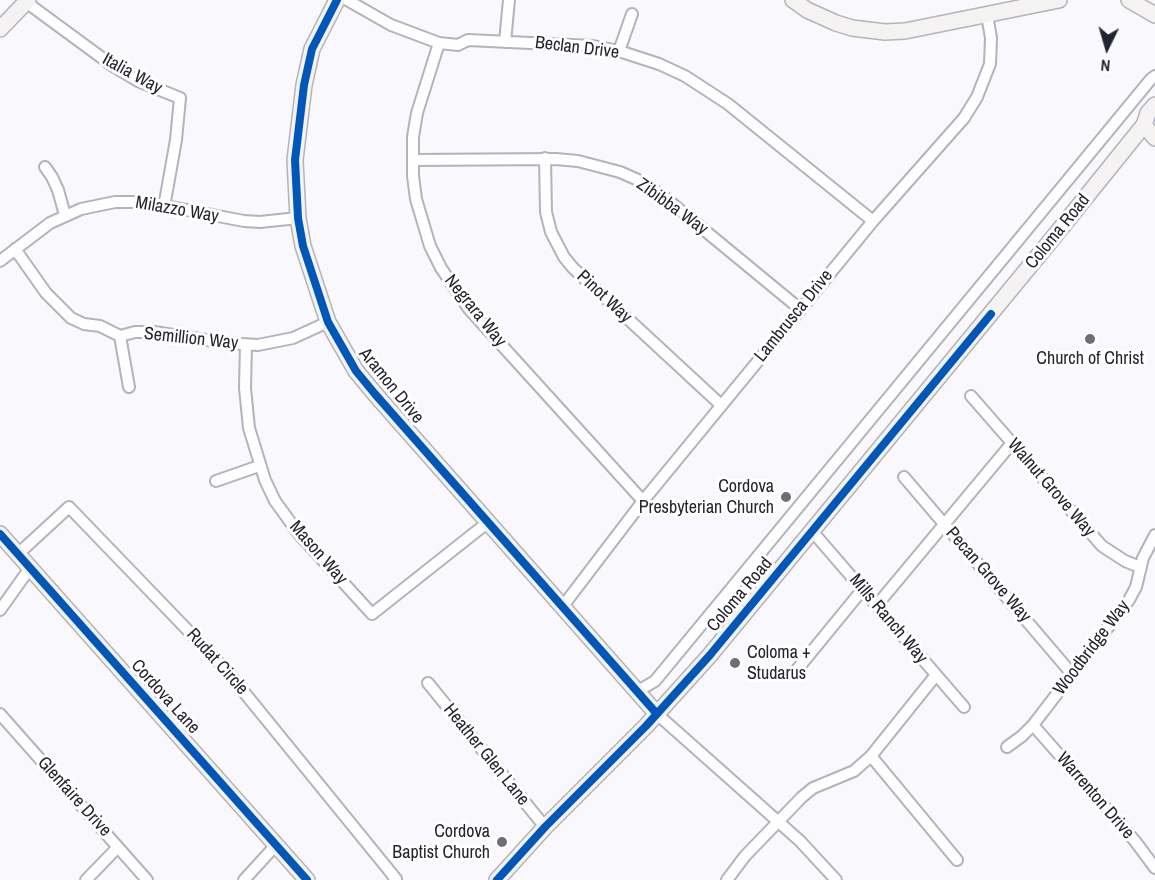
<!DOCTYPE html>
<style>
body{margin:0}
#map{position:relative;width:1155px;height:880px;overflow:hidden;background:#f9f9fd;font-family:"Archivo Narrow",sans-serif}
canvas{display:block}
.north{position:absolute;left:1077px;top:18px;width:60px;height:60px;-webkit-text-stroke:4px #fff;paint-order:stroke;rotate:185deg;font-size:16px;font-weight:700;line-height:24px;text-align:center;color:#222430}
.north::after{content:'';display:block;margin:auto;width:21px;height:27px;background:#222430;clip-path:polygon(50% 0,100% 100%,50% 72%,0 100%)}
</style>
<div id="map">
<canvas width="1155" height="880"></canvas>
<div class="north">N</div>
</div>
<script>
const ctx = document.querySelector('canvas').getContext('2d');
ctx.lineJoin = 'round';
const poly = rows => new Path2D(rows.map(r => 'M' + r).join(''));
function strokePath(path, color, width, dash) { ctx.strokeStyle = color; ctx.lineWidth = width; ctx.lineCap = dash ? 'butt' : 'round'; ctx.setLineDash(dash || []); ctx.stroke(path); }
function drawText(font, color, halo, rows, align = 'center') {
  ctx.font = font + ' "Archivo Narrow",sans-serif'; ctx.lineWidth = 6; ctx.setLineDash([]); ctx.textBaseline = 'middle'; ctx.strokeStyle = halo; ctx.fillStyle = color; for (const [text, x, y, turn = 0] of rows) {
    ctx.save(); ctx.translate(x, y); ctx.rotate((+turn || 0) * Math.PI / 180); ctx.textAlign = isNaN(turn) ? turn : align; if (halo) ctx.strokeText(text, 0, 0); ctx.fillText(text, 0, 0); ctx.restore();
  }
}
const street = poly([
 [347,0,391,25,439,43,458,45,468,40,593,46,619,51,659,64,685,76,728,104,873,221],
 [26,2,113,66,138,81,180,98,176,140,164,207],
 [505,42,509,0],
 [439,43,417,113,413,137,413,176,416,199,430,246,441,268,469,309,643,501],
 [619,51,632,14],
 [545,158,546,212,551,232,564,257,573,268,721,405],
 [413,160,556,159,578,161,620,172,638,180,663,196,800,309],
 [45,167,52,177,58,190,65,215],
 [15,249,46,293,71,318,84,324,100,326,120,336,135,332,154,332,226,343,258,345,293,338,328,322],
 [0,261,50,223,81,209,115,202,145,202,244,221,260,222,298,218],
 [120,336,129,387],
 [246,345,245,388,249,428,265,480,275,501,299,534,372,614,487,523],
 [971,396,1102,546,1125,561,1140,567],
 [904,477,1072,674],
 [216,481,259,466],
 [812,531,964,707],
 [18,554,69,507,226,670,396,879,394,880],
 [877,605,1012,443],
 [563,606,643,501,873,221,964,118,977,97,990,64,991,38,987,15],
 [0,610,30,568],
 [795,672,863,589],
 [428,683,545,827],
 [638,691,655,681,1151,79,1155,76],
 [0,714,147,880],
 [657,714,800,841,836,880],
 [1033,725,1135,841,1155,868],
 [1007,747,1022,736,1033,725,1129,600,1136,587,1143,558,1155,535],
 [871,756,957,860],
 [86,880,118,847],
 [244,880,276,845],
 [727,880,745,856,802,797,813,788,854,771,871,756,936,675]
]);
const secondary = poly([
 [337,0,312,49,304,85,295,160,298,218,303,246,328,322,356,371,375,394,657,714],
 [793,0,807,10,836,23,852,28,885,32,905,31,1059,0],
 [1129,0,1155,15],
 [0,29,28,0],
 [1144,125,1155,138],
 [0,534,307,880],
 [497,880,545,827,646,726,710,655,1048,244,1144,125,1148,113,1155,105]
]);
strokePath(street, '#b3b3ba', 14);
strokePath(secondary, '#b3b3ba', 18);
strokePath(street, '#fefeff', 10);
strokePath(secondary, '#f4f3f1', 15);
strokePath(poly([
 [337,0,312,49,304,85,295,160,298,218,303,246,328,322,356,371,375,394,657,714],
 [0,534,307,880],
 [497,880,545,827,646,726,710,655,991,314]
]), '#0057b8', 8);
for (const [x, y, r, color] of [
 [1090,339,6,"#6d6f78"],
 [786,497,6,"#6d6f78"],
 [735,663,6,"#6d6f78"],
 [502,842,6,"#6d6f78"]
]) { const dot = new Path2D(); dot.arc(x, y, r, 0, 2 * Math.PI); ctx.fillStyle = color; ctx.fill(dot); strokePath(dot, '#fff', 2); }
drawText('18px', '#222430', '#fff', [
 ["Beclan Drive",577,48,7],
 ["Italia Way",132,74,29],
 ["Zibibba Way",672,207,36],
 ["Milazzo Way",177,210,10],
 ["Coloma Road",1058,232,-51],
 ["Pinot Way",604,297,43],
 ["Negrara Way",475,311,51],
 ["Lambrusca Drive",794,316,-51],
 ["Semillion Way",191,339,6],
 ["Aramon Drive",391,386,51],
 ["Walnut Grove Way",1051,488,49],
 ["Mason Way",318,553,49],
 ["Pecan Grove Way",988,575,49],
 ["Coloma Road",740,595,-50],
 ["Mills Ranch Way",888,619,50],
 ["Woodbridge Way",1092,648,-53],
 ["Rudat Circle",217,662,48],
 ["Cordova Lane",165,697,48],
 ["Heather Glen Lane",486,755,51],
 ["Warrenton Drive",1095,796,49],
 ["Glenfaire Drive",74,797,48]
]);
drawText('18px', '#222430', '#fff', [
 ["Church of Christ",1090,359,"center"],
 ["Cordova",774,487],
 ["Presbyterian Church",774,508],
 ["Coloma +",747,653,"left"],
 ["Studarus",747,674,"left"],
 ["Cordova",490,832],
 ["Baptist Church",490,853]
], 'right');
</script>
